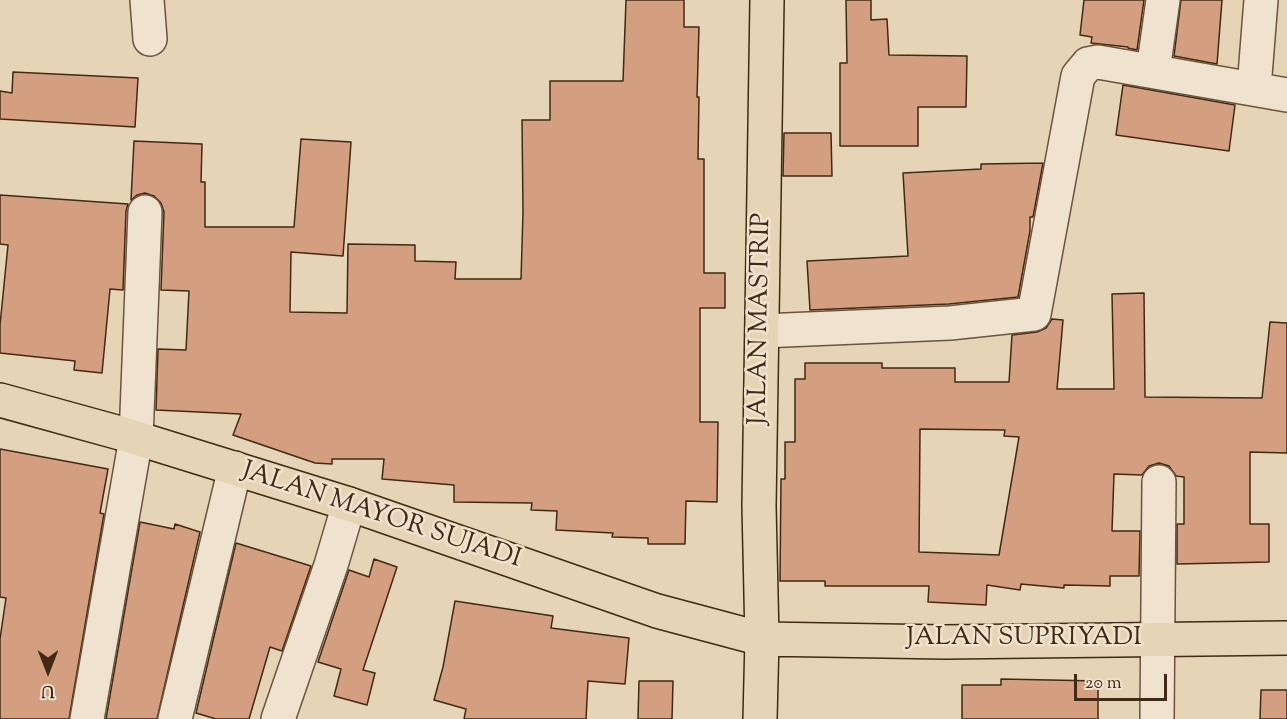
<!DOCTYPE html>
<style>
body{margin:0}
#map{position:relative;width:1287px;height:719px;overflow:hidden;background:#e6d4b6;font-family:"Sorts Mill Goudy",serif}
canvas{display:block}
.north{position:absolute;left:18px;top:641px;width:60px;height:60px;-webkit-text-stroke:4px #efe3d0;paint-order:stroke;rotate:180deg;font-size:16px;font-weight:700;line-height:24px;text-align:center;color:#412913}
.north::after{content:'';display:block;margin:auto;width:21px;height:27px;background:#412913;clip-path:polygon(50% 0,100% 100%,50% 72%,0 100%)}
.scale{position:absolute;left:1074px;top:674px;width:93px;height:27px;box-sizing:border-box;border:3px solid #412913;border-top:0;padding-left:8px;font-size:18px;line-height:21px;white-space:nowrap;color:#412913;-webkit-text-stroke:4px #efe3d0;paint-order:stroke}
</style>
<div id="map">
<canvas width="1287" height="719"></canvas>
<div class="north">U</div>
<div class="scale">20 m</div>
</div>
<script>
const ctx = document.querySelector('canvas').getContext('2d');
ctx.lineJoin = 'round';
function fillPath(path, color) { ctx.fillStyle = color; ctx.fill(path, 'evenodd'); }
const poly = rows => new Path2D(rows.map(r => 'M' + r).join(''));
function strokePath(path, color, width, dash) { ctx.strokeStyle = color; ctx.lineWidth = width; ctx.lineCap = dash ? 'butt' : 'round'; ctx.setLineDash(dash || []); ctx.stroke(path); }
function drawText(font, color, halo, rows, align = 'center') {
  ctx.font = font + ' "Sorts Mill Goudy",serif'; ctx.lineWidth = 5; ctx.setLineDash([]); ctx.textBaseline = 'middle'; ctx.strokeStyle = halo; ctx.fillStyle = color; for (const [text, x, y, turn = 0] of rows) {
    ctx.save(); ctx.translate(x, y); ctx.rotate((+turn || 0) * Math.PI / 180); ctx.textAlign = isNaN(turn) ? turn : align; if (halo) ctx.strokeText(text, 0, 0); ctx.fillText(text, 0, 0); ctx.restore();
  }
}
const building = poly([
 [626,0,684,0,684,27,699,27,697,97,699,97,698,159,704,159,704,273,725,273,725,308,700,308,700,422,718,422,717,502,686,501,685,544,648,544,648,538,612,537,613,533,556,530,557,511,531,510,532,503,454,502,454,485,382,479,384,459,332,459,332,464,315,463,233,435,241,414,156,410,158,349,186,350,189,291,161,290,164,212,161,203,154,196,145,193,137,195,131,200,134,141,202,144,201,182,205,182,205,227,294,227,301,139,351,142,343,256,291,252,290,312,347,313,348,244,415,245,415,261,456,262,455,279,521,279,523,212,522,120,550,120,550,81,623,81,626,0],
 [846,0,871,0,871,20,887,19,889,55,967,56,966,107,918,107,918,146,840,146,840,63,847,63,846,0],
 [1084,0,1144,0,1137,50,1128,48,1128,47,1091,43,1092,37,1080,35,1084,0],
 [1181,0,1222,0,1217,64,1174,56,1181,0],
 [13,72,138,78,135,127,0,119,0,91,12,93,13,72],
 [1123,85,1235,105,1229,151,1116,135,1123,85],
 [784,133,831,133,832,176,783,176,784,133],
 [1043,163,1033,217,1030,217,1030,231,1018,297,949,304,810,310,807,261,908,256,903,173,981,169,981,164,1043,163],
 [0,195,128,204,126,211,123,290,110,289,102,373,74,370,75,361,0,353,0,325,8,245,0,244,0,195],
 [1144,293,1145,397,1262,398,1270,322,1287,323,1287,453,1250,452,1250,524,1269,524,1269,562,1177,564,1177,524,1184,524,1184,477,1176,476,1169,466,1159,463,1149,466,1142,475,1114,474,1112,531,1140,531,1139,576,1110,576,1110,586,1064,585,1064,588,1021,584,1020,590,987,585,986,605,928,602,929,586,825,586,825,581,780,581,781,479,785,479,785,442,795,442,795,379,805,379,805,363,882,363,882,368,955,368,955,382,1009,382,1012,335,1037,332,1046,328,1052,319,1063,320,1057,389,1114,389,1112,294,1144,293],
 [920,429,1005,430,1004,436,1019,437,999,555,919,552,920,429],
 [0,449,108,469,100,513,104,514,69,719,0,719,0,639,6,598,0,597,0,449],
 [140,522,174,529,175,524,200,532,157,719,106,719,140,522],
 [236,543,311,566,282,651,270,647,249,719,216,719,196,713,236,543],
 [374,559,397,567,363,670,375,673,367,705,334,696,341,669,318,662,349,570,369,577,374,559],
 [455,601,553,616,551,628,629,638,625,684,588,681,586,719,464,719,466,709,434,700,443,667,455,601],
 [1001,679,1098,681,1098,719,962,719,962,685,1001,685,1001,679],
 [639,681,673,681,672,719,638,719,639,681],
 [1261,690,1287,690,1287,719,1260,719,1261,690]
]);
fillPath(building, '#d49f80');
strokePath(building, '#412913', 1.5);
const minor = poly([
 [147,0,150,39],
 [1153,71,1163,0],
 [1254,88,1261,0],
 [762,331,950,323,1034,314,1078,76,1088,64,1098,62,1287,95],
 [87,719,136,438,145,212],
 [175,719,235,468],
 [278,719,331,565,349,504],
 [1157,719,1159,482]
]);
const major = poly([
 [762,639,759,506,767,0]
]);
const highway = poly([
 [0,400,120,433,349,504,657,611,762,639,945,642,1287,638],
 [760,719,762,639]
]);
strokePath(minor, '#6a543c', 36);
strokePath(major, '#412913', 36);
strokePath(highway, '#412913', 36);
strokePath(minor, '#efe3d0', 33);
strokePath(major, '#e6d4b6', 33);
strokePath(highway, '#e6d4b6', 33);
drawText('26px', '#412913', '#efe3d0', [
 ["JALAN MASTRIP",762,319,-89],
 ["JALAN MAYOR SUJADI",381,517,18],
 ["JALAN SUPRIYADI",1024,640]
]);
</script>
